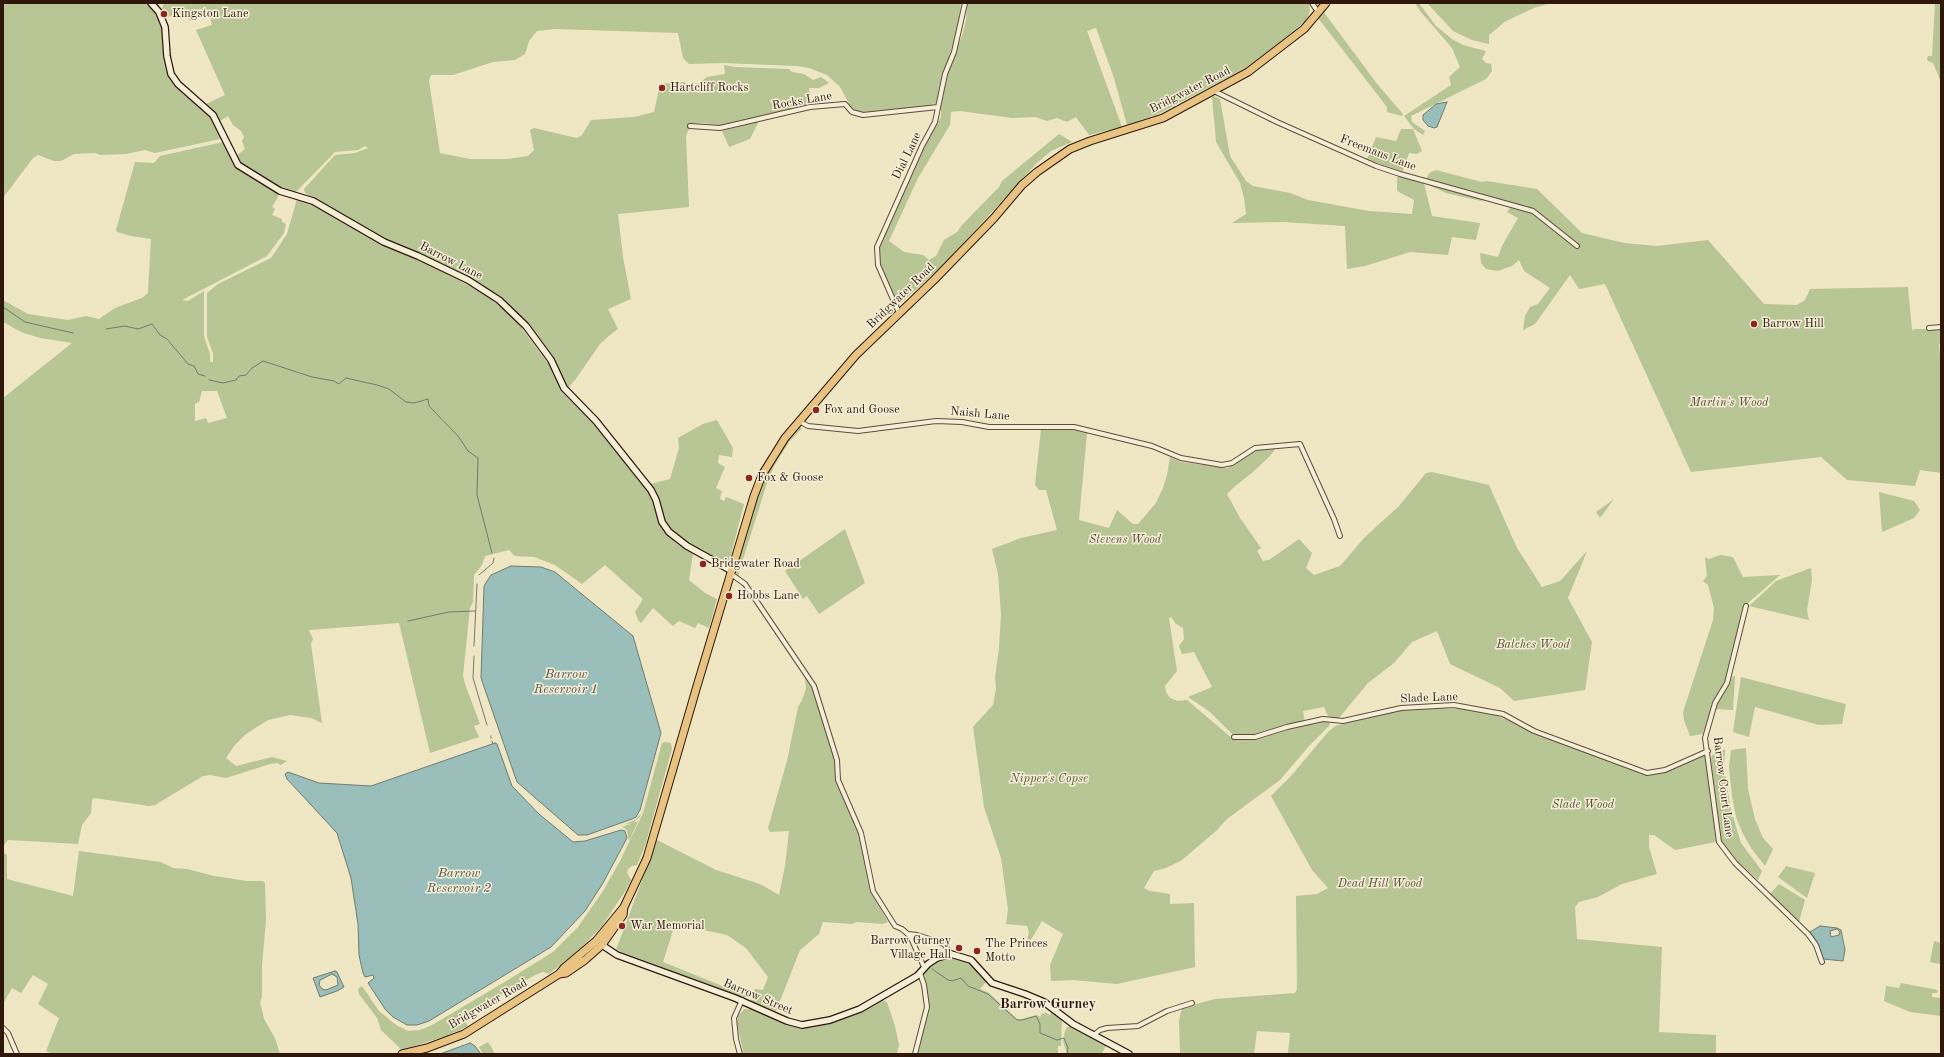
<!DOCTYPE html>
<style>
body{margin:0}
#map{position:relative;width:1944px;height:1057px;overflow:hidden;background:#efe6c4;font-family:"Old Standard TT",serif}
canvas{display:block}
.frame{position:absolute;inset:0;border:4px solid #2f180b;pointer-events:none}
</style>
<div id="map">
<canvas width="1944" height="1057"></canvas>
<div class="frame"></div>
</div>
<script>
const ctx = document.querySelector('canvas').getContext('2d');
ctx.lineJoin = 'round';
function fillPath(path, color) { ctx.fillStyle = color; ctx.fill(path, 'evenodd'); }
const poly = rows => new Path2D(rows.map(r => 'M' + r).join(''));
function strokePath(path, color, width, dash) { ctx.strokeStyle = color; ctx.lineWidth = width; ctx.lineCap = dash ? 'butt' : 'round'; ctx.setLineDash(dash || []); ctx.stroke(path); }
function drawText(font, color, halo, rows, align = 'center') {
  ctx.font = font + ' "Old Standard TT",serif'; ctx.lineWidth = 3; ctx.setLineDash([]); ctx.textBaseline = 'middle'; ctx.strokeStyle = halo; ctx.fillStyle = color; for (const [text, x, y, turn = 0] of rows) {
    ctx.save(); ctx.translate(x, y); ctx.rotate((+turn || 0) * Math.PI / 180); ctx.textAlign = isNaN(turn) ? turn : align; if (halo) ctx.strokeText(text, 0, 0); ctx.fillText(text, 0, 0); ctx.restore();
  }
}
fillPath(poly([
 [3,3,146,3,157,15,162,27,166,65,172,81,184,95,189,97,210,115,221,137,220,139,155,153,145,150,126,154,100,155,96,153,74,154,61,161,54,161,38,155,33,158,3,198],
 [164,3,961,3,957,35,949,56,951,64,962,36,966,20,967,3,1309,3,1310,11,1307,19,1293,32,1249,66,1158,114,1127,125,1114,78,1096,28,1087,31,1122,127,1117,128,1089,135,1076,117,1067,122,1057,118,1047,121,1035,117,1012,118,960,111,951,112,950,125,918,178,889,241,904,252,923,255,929,260,936,256,944,240,957,232,962,225,999,187,1002,181,1059,134,1072,142,1051,151,1036,164,942,266,901,303,897,303,882,268,880,261,880,245,924,146,941,117,941,110,933,103,933,105,864,113,857,111,851,107,840,87,827,75,809,68,797,66,723,63,689,64,683,58,678,33,555,29,537,31,529,41,525,54,515,60,493,62,453,75,431,75,429,81,440,153,470,159,507,159,528,156,534,150,530,130,534,128,577,138,582,135,591,120,634,117,654,112,660,84,684,82,688,84,699,83,707,77,725,74,724,65,735,67,789,69,792,72,804,74,813,80,821,77,829,83,819,88,809,88,811,103,809,106,721,126,703,123,691,124,686,136,689,207,618,214,623,257,631,299,608,309,618,329,611,334,600,344,575,380,567,389,553,358,528,325,510,307,495,295,387,241,305,193,304,189,335,155,355,153,368,148,365,146,358,150,335,152,296,192,281,189,243,166,235,157,245,149,242,141,244,137,241,131,233,125,228,116,219,122,214,111,206,104,225,95,196,30,212,25,210,15,190,21,185,12,167,17,162,8],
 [1415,3,1419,3,1436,26,1452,39,1463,45,1486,51,1482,59,1486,63,1491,64,1492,71,1486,79,1411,116,1412,122,1425,131,1423,135,1414,129,1404,116,1451,85,1449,77,1460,67,1452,48,1420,11],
 [1427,3,1551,3,1534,8,1506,21,1489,35,1489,44,1472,40,1453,31],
 [1935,3,1941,3,1941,82,1933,63,1928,61,1927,58,1928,56,1932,56],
 [1323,11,1378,85,1403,114,1402,116,1387,112,1387,107,1318,18],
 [1214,96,1220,99,1230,156,1246,181,1253,186,1290,193,1308,200,1369,211,1412,214,1414,200,1397,191,1397,176,1424,183,1429,173,1436,170,1482,182,1487,181,1537,189,1582,233,1624,243,1657,246,1708,240,1764,304,1797,305,1805,300,1810,289,1908,287,1912,329,1914,331,1914,329,1941,329,1941,343,1939,344,1941,367,1941,473,1920,470,1915,486,1847,480,1821,457,1691,472,1605,284,1579,289,1570,275,1535,324,1523,330,1525,316,1530,307,1538,304,1550,288,1524,271,1519,260,1512,266,1498,271,1486,269,1481,263,1480,253,1498,257,1502,246,1518,218,1507,212,1511,207,1498,198,1481,201,1446,193,1424,183,1432,216,1480,223,1476,240,1452,237,1448,255,1410,252,1365,266,1347,269,1345,226,1284,222,1232,223,1246,214,1244,198,1240,183,1216,142,1212,97],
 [759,121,750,139,729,147,722,131],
 [1401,129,1413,129,1422,151,1417,154,1409,153,1402,173,1367,159,1376,137,1396,141],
 [223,142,237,168,278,193,278,197,272,207,275,209,272,215,282,219,282,222,286,224,284,233,267,256,182,300,188,301,204,291,204,336,210,354,210,362,213,362,213,353,207,337,207,293,218,284,271,258,287,234,297,199,313,204,387,247,430,265,483,293,502,308,518,323,552,369,561,391,590,420,650,494,661,526,667,534,677,544,693,554,689,580,705,593,717,599,709,628,698,623,695,628,679,621,673,626,653,608,641,623,638,620,635,612,643,599,605,565,582,584,555,565,534,557,515,556,509,550,485,556,482,565,474,575,473,602,470,608,463,676,465,684,480,724,474,726,479,737,430,753,399,623,309,630,313,639,311,644,322,723,311,718,290,715,268,720,246,734,234,746,226,758,236,766,272,757,287,761,281,765,277,763,270,764,226,778,210,775,203,776,155,805,149,806,94,798,92,800,91,813,82,825,78,844,8,840,4,845,4,853,7,855,7,879,73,896,79,851,161,862,173,868,187,869,214,876,247,881,263,881,265,883,266,920,262,966,262,997,260,1002,264,1019,275,1038,280,1054,53,1054,46,1051,59,1018,38,1004,48,984,33,975,21,993,12,988,3,1004,3,398,72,343,40,338,21,332,3,322,3,300,28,314,68,320,86,316,99,319,115,308,142,298,148,293,151,239,131,236,117,232,116,230,135,162,154,163,160,156],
 [202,391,217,391,227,418,208,423,206,418,195,421,195,404,199,402],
 [717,420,733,448,732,457,719,455,718,463,725,467,716,488,722,491,720,499,724,501,726,497,744,504,729,562,708,555,678,537,664,521,657,495,650,484,670,479,679,448,678,438,703,424],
 [798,427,802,428,789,442,774,466,767,483,739,572,739,577,735,572,762,485,773,463,786,442],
 [1041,429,1073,430,1087,433,1079,520,1109,528,1117,510,1133,524,1138,524,1156,503,1163,488,1167,475,1170,457,1181,462,1228,468,1248,454,1263,448,1276,448,1270,456,1253,472,1234,487,1227,494,1240,518,1261,548,1257,551,1263,561,1269,560,1299,539,1312,553,1306,568,1314,575,1340,566,1365,537,1399,506,1426,473,1432,472,1489,485,1517,548,1542,587,1560,581,1587,551,1568,598,1592,642,1585,690,1514,701,1500,688,1450,664,1437,631,1412,642,1394,663,1368,683,1338,719,1328,716,1324,707,1303,711,1305,723,1265,734,1237,736,1231,733,1210,712,1188,697,1212,687,1194,652,1182,654,1179,646,1184,639,1183,628,1176,624,1171,617,1169,618,1177,671,1165,686,1166,692,1170,698,1178,701,1187,700,1233,739,1266,736,1287,729,1324,720,1329,722,1330,725,1309,746,1280,780,1227,819,1216,831,1182,860,1166,868,1154,871,1144,888,1150,891,1170,894,1170,904,1194,903,1195,967,1117,984,1073,980,1051,981,1050,965,1063,934,1042,921,1029,943,1027,941,1029,932,1027,926,1006,924,1008,909,1001,858,984,807,973,727,993,705,996,688,995,677,999,648,1001,614,998,574,992,549,1021,538,1057,530,1046,490,1039,490,1035,485],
 [1879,492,1914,501,1920,510,1914,518,1882,532],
 [1614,499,1600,518,1596,512],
 [845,529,865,583,819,614,807,596,803,599,785,571],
 [1720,555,1733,557,1743,577,1780,575,1747,604,1741,616,1726,682,1714,701,1703,734,1690,736,1684,720,1683,712,1713,620,1714,608,1708,585,1703,581,1707,576,1705,557,1709,559],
 [1811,568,1812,580,1807,610,1809,620,1749,606,1776,581],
 [1733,676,1735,676,1733,710,1716,709,1717,704,1729,685],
 [1741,677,1846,704,1842,724,1819,725,1755,707,1749,737,1733,732],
 [805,678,813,690,834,756,837,783,855,822,860,838,870,891,888,922,883,924,857,922,852,924,823,922,819,934,800,950,776,1011,751,1001,755,989,763,990,768,977,746,948,727,935,675,924,663,962,725,987,727,983,747,990,745,998,616,950,657,840,716,870,760,884,779,895,785,866,789,831,770,832,768,828,787,761,798,707,802,700,806,689],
 [1433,708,1463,709,1498,716,1645,775,1666,772,1705,754,1716,842,1675,850,1654,835,1649,835,1649,847,1657,874,1622,884,1598,897,1579,902,1575,907,1577,939,1662,947,1659,1032,1716,1035,1716,1054,1288,1054,1290,1033,1257,1031,1254,1054,1180,1054,1179,1020,1182,1008,1215,999,1295,993,1297,989,1296,896,1317,894,1328,888,1312,870,1271,796,1291,776,1328,732,1335,726,1407,709],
 [665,742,671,743,672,749,645,846,637,865,632,866,628,869,627,873,631,880,626,890,602,926,582,947,549,974,543,972,535,975,463,1017,468,1026,446,1036,402,1050,381,1030,377,1018,359,994,358,989,362,986,379,1011,396,1025,408,1031,420,1030,432,1025,503,983,553,952,578,927,603,891,620,861,643,813,662,743],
 [659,747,640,817,633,823,623,825,635,820,641,814],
 [1746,748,1748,789,1755,819,1763,838,1773,849,1765,866,1751,848,1742,832,1736,817,1732,796,1729,767,1731,750],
 [1725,749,1724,769,1731,810,1741,843,1762,871,1758,880,1736,860,1721,841,1711,760,1712,755],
 [638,821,635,828,629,841,627,830,622,827],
 [1786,866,1815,873,1807,898,1778,877],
 [1779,884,1805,900,1799,922,1770,894],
 [1934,941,1941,943,1940,964,1930,962],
 [948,956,967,960,987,981,980,989,989,993,1017,1019,1022,1019,1037,1015,1040,1017,1042,1013,1044,1014,1045,1012,1050,1015,1052,1010,1062,1019,1061,1046,1058,1046,1058,1054,917,1054,928,1006,924,972,933,962],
 [1901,983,1938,990,1937,993,1932,993,1932,997,1941,998,1941,1016,1910,1012,1884,1001,1886,986,1899,988],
 [881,999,887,1002,895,1026,899,1045,897,1054,744,1054,737,1025,738,1016,744,1009,754,1009,790,1025,800,1027,833,1022,850,1016,868,1008],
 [1072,1026,1107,1044,1102,1053,1104,1054,1067,1054,1063,1041,1065,1031,1067,1027],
 [488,1042,490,1045,495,1054,483,1054,479,1047]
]), '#b8c595');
const water = poly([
 [1447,102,1437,127,1434,128,1428,126,1423,120,1423,115,1436,104,1447,102],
 [511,566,541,567,555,572,633,636,661,733,640,810,636,817,632,819,587,835,578,835,517,782,481,678,484,586,491,575,511,566],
 [495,743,497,744,512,786,539,814,573,842,585,841,621,830,625,831,627,838,603,883,585,911,551,947,429,1021,417,1025,407,1025,393,1017,385,1009,368,983,374,978,373,975,365,977,363,973,359,955,358,924,351,878,337,833,287,779,285,774,288,772,319,783,371,786,495,743],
 [1820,926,1837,928,1841,930,1845,950,1843,961,1823,959,1817,942,1810,932,1820,926],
 [1837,929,1840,932,1839,935,1831,937,1830,931,1837,929],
 [335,971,337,972,344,987,337,991,320,997,313,978,335,971],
 [332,974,337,977,338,985,326,990,322,989,319,985,320,980,332,974],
 [470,1043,475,1046,481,1054,440,1054,470,1043]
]);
fillPath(water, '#9abeb9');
strokePath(water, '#6f7c73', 1);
strokePath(poly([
 [3,307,25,322,73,333],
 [106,329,125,326,138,329,152,324,160,335,167,339,188,364,194,366,198,374,205,376],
 [209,380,223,383,236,380,239,376,246,375,252,368,263,361,312,377,334,381,339,384,346,378,377,385,389,389,406,402,414,403,428,399,429,406,458,436,468,451,478,458,477,495,492,553],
 [479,575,493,563,494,558],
 [408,621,449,612,475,611],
 [474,646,477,584],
 [474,656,473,678,487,725],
 [491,736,491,738],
 [492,741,493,744],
 [932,969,948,980,952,981,961,978,968,986,988,994,1017,1020,1022,1020,1036,1016,1040,1024,1040,1033,1057,1040,1064,1038,1068,1048,1067,1054]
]), '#6f7c73', 1);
const street = poly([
 [1312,3,1318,12],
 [1214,91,1277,122,1376,166,1400,174,1533,211,1577,246],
 [690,126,720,128,810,107,845,104,852,112,863,115,938,107],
 [899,313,878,265,877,247,922,146,935,122,945,74,954,52,965,3],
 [1929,328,1941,327],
 [799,421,808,426,858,431,936,421,962,422,989,427,1074,427,1152,446,1181,458,1222,465,1232,463,1255,448,1300,444,1334,519,1340,536],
 [731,574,745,584,814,686,837,760,838,780,861,833,873,891,895,926,902,929,910,936,924,967],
 [1746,606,1727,683,1715,703,1705,738,1719,842,1735,863,1808,934,1816,945,1822,962],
 [1234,737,1255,737,1287,727,1323,719,1343,721,1401,708,1454,705,1503,714,1534,731,1647,773,1665,770,1708,751],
 [908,934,917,935,939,942,944,944,951,954],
 [3,1028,8,1033,17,1054],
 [1095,1034,1100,1030,1107,1028,1138,1026,1167,1011,1192,1003],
 [740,1054,736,1039,734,1018,742,1000],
 [915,1054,927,1007,924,985,920,973]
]);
const secondary = poly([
 [151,3,159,12,165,27,167,56,171,74,178,84,213,115,238,165,280,191,313,201,384,242,418,256,468,280,499,300,526,326,551,360,564,388,596,421,651,490,656,500,662,522,669,532,687,546,732,571],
 [602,945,617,955,735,998,787,1021,802,1025,830,1020,860,1009,917,976,928,964,937,958,951,954,971,960,992,983,1025,994,1044,1002,1073,1024,1129,1054]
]);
const highway = poly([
 [559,974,566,973,585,960,602,945,623,915,624,907],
 [402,1054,427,1048,464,1034,559,974,564,968,596,941,624,907,647,858,697,686,754,496,762,475,785,438,856,355,935,279,994,218,1022,185,1037,172,1070,149,1090,141,1163,118,1248,72,1304,29,1326,3]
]);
strokePath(street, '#5f4c39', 6);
strokePath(secondary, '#2f180b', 8);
strokePath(highway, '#2f180b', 9);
strokePath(street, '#f5efd9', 4);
strokePath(secondary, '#f5efd9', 5.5);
strokePath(highway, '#e8c382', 7);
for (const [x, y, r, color] of [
 [164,14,4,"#8f2418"],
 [662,88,4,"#8f2418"],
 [1754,324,4,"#8f2418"],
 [816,410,4,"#8f2418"],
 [749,478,4,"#8f2418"],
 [703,564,4,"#8f2418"],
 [729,596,4,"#8f2418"],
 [622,926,4,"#8f2418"],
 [959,948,4,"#8f2418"],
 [977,951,4,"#8f2418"]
]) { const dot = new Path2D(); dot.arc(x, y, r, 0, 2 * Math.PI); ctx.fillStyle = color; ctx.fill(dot); strokePath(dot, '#f5efd9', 1.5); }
drawText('12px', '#2f180b', '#f5efd9', [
 ["Kingston Lane",172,14],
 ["Hartcliff Rocks",670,88],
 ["Barrow Hill",1762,324],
 ["Fox and Goose",824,410],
 ["Fox & Goose",757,478],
 ["Bridgwater Road",711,564],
 ["Hobbs Lane",737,596],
 ["War Memorial",630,926],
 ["Barrow Gurney",951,941,"right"],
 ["Village Hall",951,955,"right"],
 ["The Princes",985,944],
 ["Motto",985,958]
], 'left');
drawText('12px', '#2f180b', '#f5efd9', [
 ["Bridgwater Road",1190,90,-27],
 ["Rocks Lane",802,101,-10],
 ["Freemans Lane",1378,153,21],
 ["Dial Lane",907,156,-64],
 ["Barrow Lane",451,261,27],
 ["Bridgwater Road",901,296,-44],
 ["Naish Lane",980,414,5],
 ["Slade Lane",1429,698,-2],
 ["Barrow Court Lane",1723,787,83],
 ["Barrow Street",758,997,23],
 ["Bridgwater Road",488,1004,-30]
]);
drawText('italic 12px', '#584c34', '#f5efd9', [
 ["Martin's Wood",1729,403],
 ["Stevens Wood",1125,540],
 ["Batches Wood",1533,645],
 ["Nipper's Copse",1049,779],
 ["Slade Wood",1583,805],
 ["Dead Hill Wood",1380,884]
]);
drawText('italic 13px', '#545248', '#f5efd9', [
 ["Barrow",566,675],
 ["Reservoir 1",566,690],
 ["Barrow",459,874],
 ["Reservoir 2",459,889]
]);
drawText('bold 14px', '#2f180b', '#f5efd9', [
 ["Barrow Gurney",1048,1004]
]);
</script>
